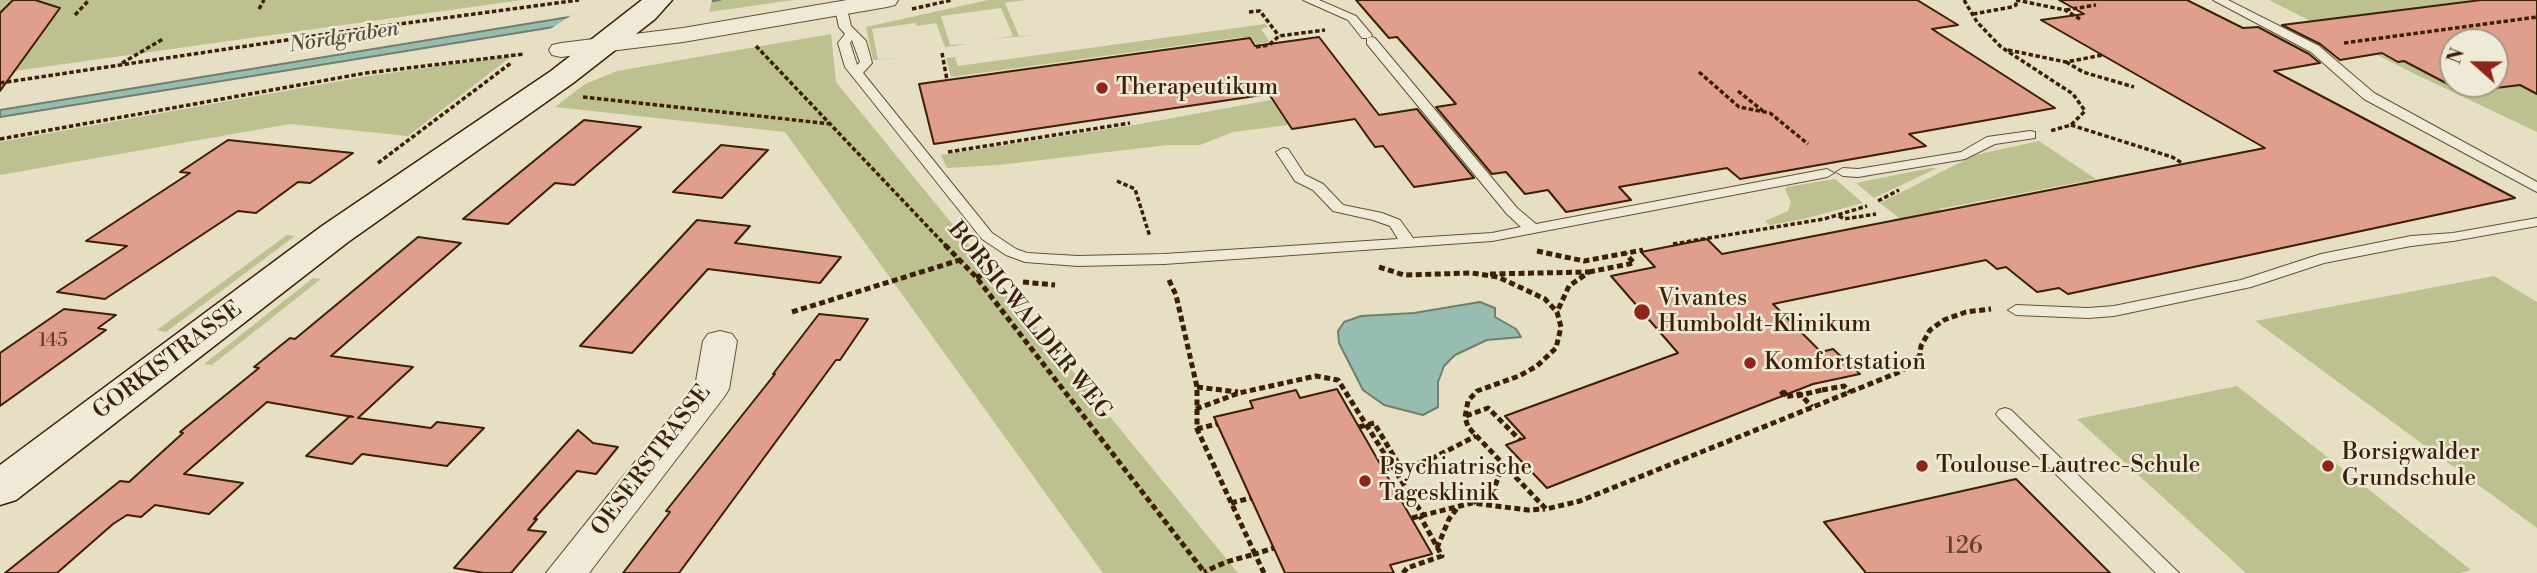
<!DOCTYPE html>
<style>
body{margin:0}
#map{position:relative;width:2537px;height:573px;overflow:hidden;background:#e7dfc3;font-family:"Libre Bodoni",serif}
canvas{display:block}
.north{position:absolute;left:2439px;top:28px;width:70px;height:70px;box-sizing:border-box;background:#efead8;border:2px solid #a79984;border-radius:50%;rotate:291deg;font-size:19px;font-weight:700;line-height:28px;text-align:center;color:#3b1f06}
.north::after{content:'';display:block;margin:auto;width:24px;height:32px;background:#8f2418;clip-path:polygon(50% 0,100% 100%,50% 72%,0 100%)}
</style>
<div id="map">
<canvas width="2537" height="573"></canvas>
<div class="north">N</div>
</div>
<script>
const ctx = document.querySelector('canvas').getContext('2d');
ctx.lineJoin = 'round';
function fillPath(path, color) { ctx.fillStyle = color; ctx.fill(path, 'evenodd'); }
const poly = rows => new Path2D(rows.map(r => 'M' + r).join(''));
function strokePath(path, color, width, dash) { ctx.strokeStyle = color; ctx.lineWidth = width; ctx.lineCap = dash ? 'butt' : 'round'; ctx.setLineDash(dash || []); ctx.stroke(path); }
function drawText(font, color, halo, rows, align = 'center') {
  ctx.font = font + ' "Libre Bodoni",serif'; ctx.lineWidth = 5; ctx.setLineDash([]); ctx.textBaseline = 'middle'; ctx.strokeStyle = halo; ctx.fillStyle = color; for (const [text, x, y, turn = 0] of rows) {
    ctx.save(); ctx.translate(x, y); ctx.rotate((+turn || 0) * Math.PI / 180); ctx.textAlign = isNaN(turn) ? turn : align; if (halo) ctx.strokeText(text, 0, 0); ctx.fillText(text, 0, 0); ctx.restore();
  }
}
fillPath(poly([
 [0,0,522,0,0,73],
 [712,0,794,0,709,12],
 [988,0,1025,0,1005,3,1019,36,1038,35,993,39,1013,36,1001,8,941,16,950,45,969,44,945,47,936,23,917,26,916,23,872,29,878,59,899,58,873,60,866,27],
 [2269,0,2537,0,2537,132,2417,75],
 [2453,42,2495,42,2495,84,2453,84],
 [1265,24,1268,27,1261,29,1270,42,1256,44,1251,37,1235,38,951,77,946,58,955,57,958,66],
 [831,34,836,82,1238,573,1103,573,785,132,555,107,585,84,617,71],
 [512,56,408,136,290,124,0,175,0,142,368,76],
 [1271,100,1288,125,1233,132,1200,145,1167,145,999,165,947,168,941,155,1134,125],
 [2039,141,2096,179,1939,209,1964,229,1900,219,1880,203,1975,155],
 [1931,168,1937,168,1874,198,1856,183],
 [1835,179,1863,203,1803,219,1770,225,1765,221,1788,211,1791,202,1785,189,1787,187],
 [287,235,295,236,166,332,157,330],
 [2494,276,2537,302,2537,528,2255,321],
 [313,278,321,279,212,365,204,364],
 [2237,386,2471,570,2460,573,2246,573,2077,419]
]), '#bdc08f');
const water = poly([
 [673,0,720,0,0,117,0,110,673,0],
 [1480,302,1495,308,1495,317,1516,329,1521,337,1487,340,1455,355,1444,366,1438,382,1438,407,1423,415,1384,405,1363,390,1339,343,1338,331,1344,322,1361,316,1414,313,1480,302]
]);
fillPath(water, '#97bdb1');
strokePath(water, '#727e6d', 2);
fillPath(poly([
 [652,0,712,0,711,5,547,31,575,13]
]), '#e7dfc3');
const building = poly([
 [13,0,35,0,60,8,0,91,0,13,13,0],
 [1356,0,1917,0,1958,25,1932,29,2055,108,1909,134,1926,146,1740,179,1727,168,1619,187,1631,200,1566,212,1548,190,1525,194,1506,172,1492,174,1436,107,1456,104,1397,37,1389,38,1356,0],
 [2059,0,2187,0,2243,28,2258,27,2309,54,2320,63,2274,71,2515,198,2068,294,2059,288,2037,292,2006,267,1997,269,1986,260,1773,304,1821,352,1833,349,1860,374,1813,384,1547,488,1506,445,1525,438,1505,416,1678,353,1611,276,1655,267,1641,252,1707,239,1722,254,2265,148,2041,20,2084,14,2059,0],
 [2481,0,2537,0,2537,94,2520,85,2463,92,2404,61,2398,62,2382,53,2340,60,2320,44,2282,25,2481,0],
 [2453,42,2495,42,2495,84,2453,84,2453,42],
 [1319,37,1379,115,1417,109,1474,178,1414,187,1383,146,1375,147,1355,119,1292,129,1269,94,934,144,919,84,1250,38,1255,46,1319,37],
 [584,120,641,127,574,185,555,183,508,224,463,219,584,120],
 [228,140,353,153,310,183,298,182,256,213,238,211,105,299,57,292,127,246,86,241,190,173,180,172,228,140],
 [721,145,768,150,722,198,673,192,721,145],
 [697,220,750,226,735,243,841,257,820,283,708,269,632,353,580,346,697,220],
 [418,237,461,243,331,356,413,367,358,418,431,428,437,422,484,428,447,466,362,454,352,464,306,456,350,416,353,417,267,402,184,474,243,483,209,514,155,505,141,517,127,515,113,524,57,573,5,573,120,481,129,482,183,433,180,432,259,368,254,367,290,338,295,339,418,237],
 [64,309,116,315,98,328,106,330,0,406,0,353,64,309],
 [819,314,868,319,840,360,836,360,679,573,623,573,670,512,666,511,775,374,773,374,819,314],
 [1337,389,1432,554,1390,565,1394,573,1285,573,1214,417,1253,408,1250,401,1296,390,1300,398,1337,389],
 [578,430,593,443,618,447,596,474,577,471,534,519,537,519,528,530,546,532,511,573,484,573,454,568,578,430],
 [2016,479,2110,573,1866,573,1824,522,2016,479]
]);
fillPath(building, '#e09f8d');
strokePath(building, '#3b1f06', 2);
const lane = poly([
 [1303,0,1319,0,1356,16,1372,35,1370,38,1362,38,1348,20,1303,0],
 [2213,0,2228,0,2319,46,2374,93,2537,182,2537,192,2364,99,2311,52,2213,0],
 [841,6,847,9,851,26,866,41,872,63,863,73,992,233,1016,249,1027,253,1078,256,1164,254,1398,239,1390,226,1373,220,1333,211,1313,190,1295,181,1276,152,1283,148,1288,149,1305,175,1323,184,1343,205,1382,213,1400,220,1413,238,1492,233,1521,227,1507,214,1367,44,1367,38,1371,37,1375,38,1517,208,1536,224,1827,169,1834,173,1827,177,1492,241,1164,264,1078,266,1025,262,1006,255,982,239,845,67,838,43,845,34,839,27,835,9,841,6],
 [852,40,860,62,857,65,850,43,852,40],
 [2030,131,2035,132,2035,138,1995,144,1965,159,1858,177,1843,176,1836,172,1843,168,1858,169,1961,152,1987,137,2030,131],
 [2537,218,2537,226,2453,241,2411,246,2324,263,2251,287,2114,316,2088,318,2016,315,2008,310,2016,305,2088,308,2114,306,2241,280,2321,254,2411,236,2453,233,2537,218],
 [2005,408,2011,410,2179,573,2156,573,1999,418,1996,414,1999,410,2005,408]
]);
const street = poly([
 [847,0,898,0,895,5,887,7,683,42,561,57,552,55,549,50,552,45,561,43,683,28,847,0],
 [720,331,732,334,737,341,729,389,724,397,589,573,546,573,695,387,703,341,708,334,720,331]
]);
const secondary = poly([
 [642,0,672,0,655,19,573,83,348,242,16,500,0,505,0,465,322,226,551,71,642,0]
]);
strokePath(lane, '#664f35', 2);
strokePath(street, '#664f35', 2);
strokePath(secondary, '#3b1f06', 3);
strokePath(poly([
 [1964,0,1977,22,2001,47,2073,94,2085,111,2071,125,2050,131],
 [2016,0,2065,10,2080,19],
 [259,9,264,0],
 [912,9,952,0],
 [2066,10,2096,5],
 [1249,12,1260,11,1279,36],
 [1973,14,2012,7,2016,5,2016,0],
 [75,15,89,0],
 [2344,43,2537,17],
 [756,46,947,247],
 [1256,47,1269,45,1279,36,1325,30],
 [2008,50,2066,62,2103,55],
 [942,53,947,80],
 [2066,62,2083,72,2134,87],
 [122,63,163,39],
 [1699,72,1739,107,1770,113,1808,144],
 [0,83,347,31,579,0],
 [1738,91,1763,111],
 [583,97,832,124],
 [2071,125,2172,157,2182,163],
 [0,139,366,73,524,54],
 [948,152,1130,123],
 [378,163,511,63],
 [1117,181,1135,189,1150,237],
 [1878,201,1899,190],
 [1839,216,1844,219,1876,214],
 [1673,244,1824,219,1867,206]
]), '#3b1f06', 3.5, [4.5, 2.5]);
strokePath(poly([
 [945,245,976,277,1205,573],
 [1537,251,1584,261,1643,250],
 [1379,267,1404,275,1472,273,1498,277,1545,299,1557,312,1561,327,1556,348,1537,366,1519,376,1477,391,1468,401,1465,417,1468,427,1546,509,1580,501,1902,371,1920,355,1921,346,1930,330,1944,320,1966,312,1991,309],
 [1589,272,1634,263,1626,254],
 [1490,274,1589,272,1569,286,1557,312],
 [976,277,996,271],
 [1169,280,1176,295,1197,387,1197,429,1255,554,1226,562,1204,572],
 [1023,282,1055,285],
 [792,312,960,260],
 [1197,387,1238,392],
 [1822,390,1844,386,1850,392],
 [1781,391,1785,397,1800,394,1812,407],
 [1196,409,1239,393,1316,376,1338,380,1423,515],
 [1466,416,1488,408,1520,440],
 [1359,427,1374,423,1401,468],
 [1197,429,1217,424],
 [1383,470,1393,467],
 [1395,470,1429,460,1476,436],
 [1231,503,1251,498],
 [1473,503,1495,486,1500,473,1500,462],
 [1412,518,1472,503,1528,510,1545,509],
 [1437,548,1449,519,1458,507],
 [1264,573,1255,554,1274,548],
 [1403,573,1407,568,1442,556,1420,516]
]), '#3b1f06', 5, [6, 3.5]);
fillPath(lane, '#efead8');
fillPath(street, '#efead8');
fillPath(secondary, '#efead8');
strokePath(poly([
 [1783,391,1788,397],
 [1797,396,1822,390]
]), '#3b1f06', 5, [6, 3.5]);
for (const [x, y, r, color] of [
 [1102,88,7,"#8f2418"],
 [1642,312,9,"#8f2418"],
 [1750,363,7,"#8f2418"],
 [1922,466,7,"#8f2418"],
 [2328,466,7,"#8f2418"],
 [1365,481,7,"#8f2418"]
]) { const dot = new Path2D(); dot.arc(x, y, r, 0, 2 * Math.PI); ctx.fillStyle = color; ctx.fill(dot); strokePath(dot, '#efead8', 2.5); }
drawText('19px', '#643f28', null, [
 ["145",53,341]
]);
drawText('italic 21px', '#574e39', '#efead8', [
 ["Nordgraben",344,38,-9]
]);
drawText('23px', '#3b1f06', '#efead8', [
 ["Therapeutikum",1116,88],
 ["Vivantes",1658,299],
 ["Humboldt-Klinikum",1658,325],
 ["Komfortstation",1764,363],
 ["Borsigwalder",2342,453],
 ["Grundschule",2342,479],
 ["Toulouse-Lautrec-Schule",1936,466],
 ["Psychiatrische",1379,468],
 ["Tagesklinik",1379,494]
], 'left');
drawText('23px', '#3b1f06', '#efead8', [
 ["BORSIGWALDER WEG",1029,321,51],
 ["GORKISTRASSE",168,361,-37],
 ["OESERSTRASSE",652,461,-53]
]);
drawText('23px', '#643f28', null, [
 ["126",1964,547]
]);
</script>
